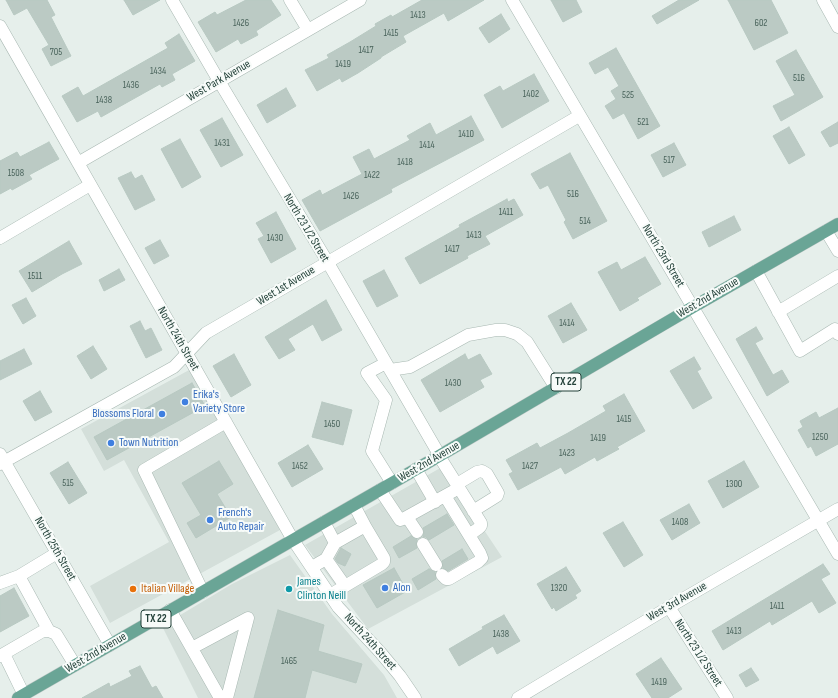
<!DOCTYPE html>
<style>
body{margin:0}
canvas{display:block;background:#e6efeb}
</style>
<canvas width="838" height="698"></canvas>
<script>
const ctx = document.querySelector('canvas').getContext('2d');
ctx.lineJoin = 'round';
function fillPath(path, color) { ctx.fillStyle = color; ctx.fill(path, 'evenodd'); }
const poly = rows => new Path2D(rows.map(r => 'M' + r).join(''));
function strokePath(path, color, width, dash) { ctx.strokeStyle = color; ctx.lineWidth = width; ctx.lineCap = dash ? 'butt' : 'round'; ctx.setLineDash(dash || []); ctx.stroke(path); }
function drawText(font, color, halo, rows, align = 'center') {
  ctx.font = font + ' "Sofia Sans Condensed",sans-serif'; ctx.lineWidth = 4; ctx.setLineDash([]); ctx.textBaseline = 'middle'; ctx.strokeStyle = halo; ctx.fillStyle = color; for (const [text, x, y, turn = 0] of rows) {
    ctx.save(); ctx.translate(x, y); ctx.rotate((+turn || 0) * Math.PI / 180); ctx.textAlign = isNaN(turn) ? turn : align; if (halo) ctx.strokeText(text, 0, 0); ctx.fillText(text, 0, 0); ctx.restore();
  }
}
fillPath(poly([
 [191,369,280,530,110,623,90,586,169,542,124,460,104,471,81,429],
 [442,467,502,557,368,629,305,545],
 [290,555,332,614,384,675,397,698,198,698,162,626,232,584]
]), '#d4dfda');
const building = poly([
 [6,0,47,0,55,15,51,17,71,56,51,66,42,49,49,45,27,8,14,15,6,0],
 [124,0,160,0,133,15,124,0],
 [246,0,271,0,281,15,256,31,258,35,241,44,238,39,216,52,198,22,215,12,217,15,246,0],
 [422,0,484,0,448,21,444,13,403,36,406,42,381,57,381,58,358,73,342,82,340,78,317,91,305,70,329,58,327,55,350,42,376,26,375,24,391,15,392,17,422,0],
 [551,0,576,0,582,12,563,22,551,0],
 [679,0,699,0,657,24,652,16,679,0],
 [728,0,771,0,788,33,754,50,728,0],
 [501,14,510,29,489,43,479,28,501,14],
 [179,34,195,61,172,74,175,80,162,87,160,84,101,117,98,111,77,122,62,96,78,87,83,96,168,48,165,43,179,34],
 [616,48,660,126,638,139,624,113,613,119,605,106,616,99,611,91,619,86,608,67,595,74,589,63,616,48],
 [796,50,823,97,781,121,773,106,795,95,776,61,796,50],
 [534,74,549,101,502,128,484,95,500,86,503,91,534,74],
 [286,88,296,106,267,123,257,105,286,88],
 [471,116,484,140,391,189,392,192,320,231,302,200,320,190,322,195,362,174,353,157,369,149,374,159,410,140,407,136,430,123,436,135,471,116],
 [222,118,243,155,221,167,200,130,222,118],
 [838,122,838,143,830,147,821,132,838,122],
 [789,127,805,155,789,164,773,136,789,127],
 [180,139,201,177,182,188,161,149,180,139],
 [49,142,59,159,29,175,32,179,12,190,11,188,0,194,0,161,17,152,20,157,49,142],
 [674,143,686,165,663,177,651,155,674,143],
 [570,153,607,221,573,239,564,222,566,220,548,185,540,189,531,174,570,153],
 [131,172,135,179,142,175,155,200,135,210,118,178,131,172],
 [507,199,508,202,514,199,523,215,485,236,490,244,467,256,468,258,420,284,405,258,460,227,459,225,507,199],
 [276,212,296,249,271,263,258,239,264,236,256,223,276,212],
 [734,216,741,230,709,247,702,232,734,216],
 [160,240,169,256,154,264,145,248,160,240],
 [69,241,82,264,62,274,32,292,19,271,69,241],
 [645,257,661,284,637,298,639,300,620,311,598,272,617,262,621,270,645,257],
 [119,269,125,280,104,291,99,280,119,269],
 [384,270,398,296,377,307,363,281,384,270],
 [26,298,36,316,23,324,12,305,26,298],
 [326,300,342,330,322,341,313,324,288,339,295,350,279,359,265,337,326,300],
 [571,303,587,330,563,343,548,316,571,303],
 [140,321,145,331,151,328,162,350,146,358,130,326,140,321],
 [756,327,763,339,755,343,773,375,782,370,789,382,767,396,736,339,756,327],
 [93,346,107,369,91,379,77,356,93,346],
 [24,349,32,364,0,380,0,361,24,349],
 [234,354,251,385,231,397,213,366,234,354],
 [465,354,468,360,480,354,492,374,480,380,484,387,440,412,421,380,465,354],
 [694,357,701,369,697,371,712,398,693,409,670,371,694,357],
 [192,383,205,406,107,460,94,437,192,383],
 [40,391,52,412,35,421,23,401,40,391],
 [624,394,645,431,617,447,619,449,597,461,595,457,565,474,561,467,518,490,509,474,513,472,506,460,537,443,540,448,568,433,606,411,603,406,624,394],
 [322,402,352,410,343,445,312,437,322,402],
 [838,408,838,444,816,456,811,446,808,448,798,430,803,427,800,421,816,412,819,418,838,408],
 [308,445,323,469,292,487,278,463,308,445],
 [219,461,233,484,217,494,231,517,196,538,187,523,201,515,182,483,219,461],
 [744,461,759,487,723,508,708,481,744,461],
 [68,462,87,493,69,504,50,473,68,462],
 [689,504,700,523,672,540,660,520,689,504],
 [447,514,454,525,429,540,426,537,423,537,424,532,423,528,447,514],
 [623,522,643,555,624,567,603,533,623,522],
 [411,536,417,539,416,544,417,548,399,558,393,547,411,536],
 [341,548,351,554,345,566,338,563,335,559,341,548],
 [462,549,468,559,448,571,443,568,442,561,462,549],
 [823,564,830,574,821,579,836,603,819,613,812,601,772,625,770,621,723,650,712,631,823,564],
 [566,567,581,591,575,595,577,598,556,611,554,607,552,609,537,584,566,567],
 [394,568,407,591,377,608,363,585,394,568],
 [429,569,435,572,436,579,418,590,412,579,429,569],
 [14,588,29,616,0,632,0,596,14,588],
 [278,610,324,625,318,651,362,664,356,683,312,670,305,698,254,698,278,610],
 [504,615,520,641,497,654,493,646,459,666,449,649,483,629,482,627,504,615],
 [661,658,682,689,668,698,652,698,636,674,661,658],
 [140,666,152,688,156,686,163,698,82,698,109,683,110,687,132,676,129,671,140,666],
 [751,668,759,680,746,687,739,675,751,668]
]);
fillPath(building, '#bbcac4');
strokePath(building, '#b8c9c2', 1);
const minor = poly([
 [172,0,219,81,327,261,440,456],
 [290,0,308,30],
 [512,0,838,554],
 [823,0,838,27],
 [0,26,293,540,338,607,380,652,400,676,415,698],
 [78,163,360,0],
 [826,231,838,251],
 [0,238,90,185],
 [756,271,800,351,835,329,838,334],
 [778,312,838,276],
 [386,363,367,373,386,400,372,451,392,483],
 [390,370,410,367,468,335,496,330,505,330,517,334,527,342,556,388],
 [0,454,110,645],
 [439,456,481,523,481,526,479,528,469,535],
 [0,464,174,367,206,333,579,116],
 [416,469,435,502],
 [457,484,477,472,482,471,487,474,498,493,497,496,473,511],
 [380,490,400,520,403,519,459,488],
 [407,517,417,532],
 [335,543,365,526,354,505],
 [423,544,436,565],
 [326,559,345,586],
 [312,567,326,559,335,543,324,522],
 [442,575,446,579,449,579,478,562,482,558,480,553,445,496],
 [0,583,19,576],
 [203,592,144,470,226,422],
 [330,595,382,564,384,562,384,558,365,526],
 [669,607,727,698],
 [170,610,220,698],
 [49,631,19,576,57,553],
 [192,648,248,618,227,698],
 [4,654,24,695],
 [0,656,43,631,49,631,56,634,75,665],
 [518,698,669,607,838,509]
]);
const major = poly([
 [18,698,439,456,693,307,838,224]
]);
strokePath(minor, '#a8b8b2', 13);
strokePath(major, '#c2cac8', 13);
strokePath(minor, '#fff', 12);
strokePath(major, '#6aa596', 12);
for (const [x, y, r, color] of [
 [185,402,4,"#3f7fe0"],
 [162,414,4,"#3f7fe0"],
 [111,443,4,"#3f7fe0"],
 [210,520,4,"#3f7fe0"],
 [385,588,4,"#3f7fe0"],
 [133,589,4,"#e8710a"],
 [289,589,4,"#0f9aa8"]
]) { const dot = new Path2D(); dot.arc(x, y, r, 0, 2 * Math.PI); ctx.fillStyle = color; ctx.fill(dot); strokePath(dot, '#f7fbf9', 1.5); }
drawText('10px', '#4a645c', null, [
 ["1413",418,15],
 ["1426",241,23],
 ["602",761,23],
 ["1415",391,33],
 ["1417",366,50],
 ["705",56,52],
 ["1419",343,64],
 ["1434",158,71],
 ["516",799,78],
 ["1436",131,85],
 ["1402",531,94],
 ["525",628,95],
 ["1438",104,100],
 ["521",643,122],
 ["1410",466,134],
 ["1431",222,143],
 ["1414",427,145],
 ["517",669,160],
 ["1418",405,162],
 ["1508",16,173],
 ["1422",372,175],
 ["516",573,194],
 ["1426",351,196],
 ["1411",506,212],
 ["514",585,221],
 ["1413",474,235],
 ["1430",275,238],
 ["1417",452,249],
 ["1511",35,276],
 ["1414",567,323],
 ["1430",453,383],
 ["1415",624,419],
 ["1450",332,424],
 ["1250",820,437],
 ["1419",598,438],
 ["1423",567,453],
 ["1452",300,466],
 ["1427",530,466],
 ["515",68,483],
 ["1300",734,484],
 ["1408",680,522],
 ["1320",559,588],
 ["1411",777,606],
 ["1413",734,631],
 ["1438",501,634],
 ["1465",289,661],
 ["1419",659,682]
]);
for (const [x, y, w] of [
 [566,382,30],
 [156,619,30]
]) { const box = new Path2D(); box.roundRect(x - w / 2, y - 9, w, 18, 3); ctx.fillStyle = '#f7fbf9'; ctx.fill(box); strokePath(box, '#24423a', 1); }
drawText('bold 11px', '#24423a', null, [
 ["TX 22",566,382],
 ["TX 22",156,619]
]);
drawText('12px', '#24423a', '#f7fbf9', [
 ["West Park Avenue",219,81,-30],
 ["North 23 1/2 Street",306,228,59],
 ["North 23rd Street",663,256,59],
 ["West 1st Avenue",286,286,-31],
 ["West 2nd Avenue",708,298,-30],
 ["North 24th Street",178,339,60],
 ["West 2nd Avenue",429,462,-30],
 ["North 25th Street",55,549,60],
 ["West 3rd Avenue",677,602,-30],
 ["North 24th Street",370,642,48],
 ["West 2nd Avenue",96,653,-30],
 ["North 23 1/2 Street",698,653,57]
]);
drawText('12px', '#366cbe', '#f7fbf9', [
 ["Erika's",193,395],
 ["Variety Store",193,409],
 ["Blossoms Floral",154,414,"right"],
 ["Town Nutrition",119,443],
 ["French's",218,513],
 ["Auto Repair",218,527],
 ["Alon",393,588]
], 'left');
drawText('12px', '#0d838f', '#f7fbf9', [
 ["James",297,582],
 ["Clinton Neill",297,596]
], 'left');
drawText('12px', '#c56008', '#f7fbf9', [
 ["Italian Village",141,589]
], 'left');
</script>
